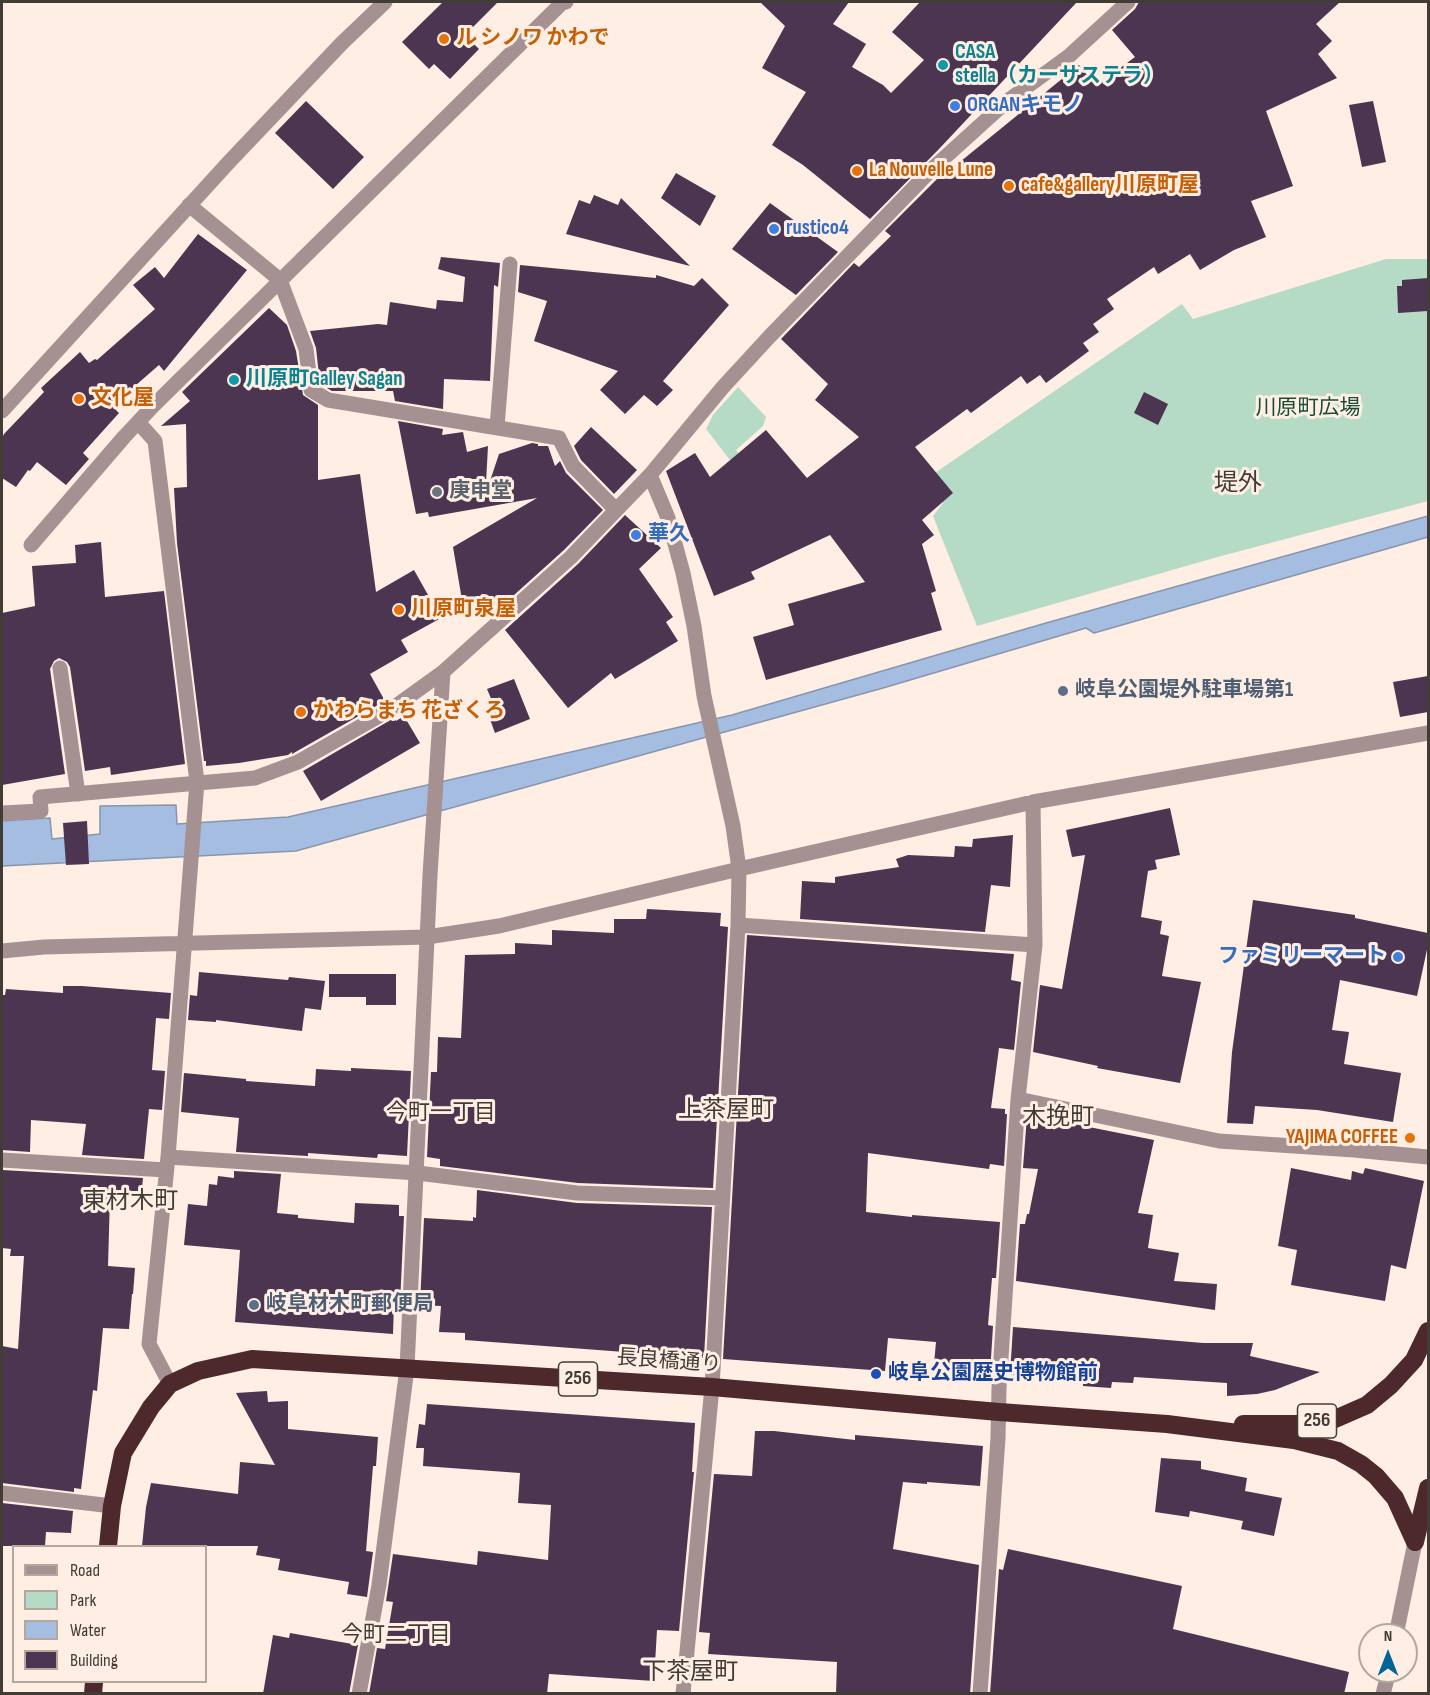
<!DOCTYPE html>
<meta charset="utf-8">
<style>
body{margin:0}
#map{position:relative;width:1430px;height:1695px;overflow:hidden;background:#feeee3;font-family:"Sofia Sans Condensed",sans-serif}
canvas{display:block}
.frame{position:absolute;inset:0;border:3px solid #423c37;pointer-events:none}
.legend{position:absolute;left:12px;top:1545px;width:195px;height:138px;box-sizing:border-box;background:#feeee3;border:2px solid #b3a79e;margin:0;padding:8px 10px;list-style:none;font-size:18px;color:#423c37}
.legend li{display:flex;align-items:center;gap:12px;height:30px}
.legend b{width:30px;border:2px solid #b3a79e}
.north{position:absolute;left:1358px;top:1623px;width:60px;height:60px;box-sizing:border-box;background:#feeee3;border:2px solid #b3a79e;border-radius:50%;rotate:0deg;font-size:16px;font-weight:700;line-height:24px;text-align:center;color:#423c37}
.north::after{content:'';display:block;margin:auto;width:21px;height:27px;background:#026594;clip-path:polygon(50% 0,100% 100%,50% 72%,0 100%)}
</style>
<div id="map">
<canvas width="1430" height="1695"></canvas>
<div class="frame"></div>
<ul class="legend">
<li><b style="height:8px;background:#a69192"></b>Road</li>
<li><b style="height:16px;background:#b5dac6"></b>Park</li>
<li><b style="height:16px;background:#a5bde0"></b>Water</li>
<li><b style="height:16px;background:#4c3551"></b>Building</li>
</ul>
<div class="north">N</div>
</div>
<script>
const ctx = document.querySelector('canvas').getContext('2d');
ctx.lineJoin = 'round';
function fillPath(path, color) { ctx.fillStyle = color; ctx.fill(path, 'evenodd'); }
const poly = rows => new Path2D(rows.map(r => 'M' + r).join(''));
function strokePath(path, color, width, dash) { ctx.strokeStyle = color; ctx.lineWidth = width; ctx.lineCap = dash ? 'butt' : 'round'; ctx.setLineDash(dash || []); ctx.stroke(path); }
function drawText(font, color, halo, rows, align = 'center') {
  ctx.font = font + ' "Sofia Sans Condensed","Noto Sans JP",sans-serif'; ctx.lineWidth = 6; ctx.setLineDash([]); ctx.textBaseline = 'middle'; ctx.strokeStyle = halo; ctx.fillStyle = color; for (const [text, x, y, turn = 0] of rows) {
    ctx.save(); ctx.translate(x, y); ctx.rotate((+turn || 0) * Math.PI / 180); ctx.textAlign = isNaN(turn) ? turn : align; if (halo) ctx.strokeText(text, 0, 0); ctx.fillText(text, 0, 0); ctx.restore();
  }
}
fillPath(poly([
 [1386,259,1428,259,1428,501,1214,558,977,626,933,516,943,503,926,479,1182,304,1193,319],
 [738,387,766,417,763,426,736,450,744,461,736,468,706,429,713,415]
]), '#b5dac6');
const water = poly([
 [1428,516,1428,537,1094,633,1086,628,883,688,296,851,2,866,2,821,50,818,52,839,100,834,100,806,176,805,177,824,288,817,732,715,1046,623,1428,516]
]);
fillPath(water, '#a5bde0');
strokePath(water, '#8796ad', 1.5);
fillPath(poly([
 [443,2,498,2,465,35,479,49,450,79,434,64,429,69,402,42],
 [760,2,849,2,833,24,866,44,852,67,883,85,891,93,924,60,892,32,920,2,1077,2,939,149,870,219,803,165,772,145,806,92,762,68,785,26],
 [1139,2,1340,2,1316,24,1332,41,1318,54,1337,78,1266,111,1293,186,1251,201,1266,237,1234,250,1200,270,1190,254,1158,274,1154,267,1107,299,1114,309,1093,324,1099,332,1083,343,1089,351,1046,383,1040,375,1027,384,1021,376,971,413,967,409,915,447,953,493,922,520,934,535,922,544,936,591,931,593,942,630,766,680,753,637,794,625,788,604,865,582,830,535,751,572,755,579,714,596,666,471,695,453,710,477,766,430,807,478,859,437,815,400,828,384,781,339,854,263,859,267,891,236,885,231,952,164,955,166,1079,65,1096,86,1135,57,1112,30,1135,9],
 [306,101,364,157,333,189,275,133],
 [1373,101,1386,162,1362,167,1349,105],
 [676,173,716,196,700,226,661,198],
 [594,195,618,205,621,198,690,266,566,234,579,200,590,204],
 [770,203,838,252,796,295,732,249],
 [198,234,247,270,164,371,159,365,112,406,119,413,83,453,89,459,66,485,37,462,30,471,28,470,16,487,2,478,2,438,4,434,44,392,41,388,80,352,89,363,95,359,97,360,155,309,133,285,155,267,164,278],
 [441,257,500,263,498,287,494,285,490,381,444,379,443,409,395,401,393,391,332,391,320,384,316,348,310,331,378,324,387,325,390,302,436,309,437,300,463,302,465,277,438,269],
 [520,265,656,278,656,275,694,286,702,278,729,305,663,381,673,390,657,406,644,395,625,414,600,390,618,371,534,341,547,301,518,292],
 [1428,278,1428,311,1398,313,1397,286,1402,286,1402,280],
 [269,308,287,325,296,351,303,395,318,405,318,480,360,474,376,592,414,570,441,618,401,640,408,652,370,674,385,701,292,754,292,752,288,755,239,763,206,766,206,761,204,761,177,543,174,488,187,487,186,424,161,426,190,401,182,392],
 [1144,392,1168,404,1158,425,1134,413],
 [398,421,443,429,442,435,463,432,467,452,488,446,486,483,489,484,499,454,532,443,538,444,538,446,548,446,555,466,560,461,566,473,603,510,564,550,493,614,481,599,463,606,453,547,537,498,429,517,428,512,416,514],
 [591,427,637,470,614,494,581,460,574,446],
 [625,515,661,548,639,569,673,617,666,622,678,641,615,679,611,673,568,708,505,630,578,564],
 [101,542,105,597,164,591,185,764,111,775,110,767,85,771,70,667,67,662,59,658,54,661,50,669,65,774,2,785,2,613,35,606,32,566,76,563,75,545],
 [1428,676,1428,712,1400,717,1393,682],
 [514,679,530,719,495,733,487,711,495,708,487,689],
 [404,716,420,743,321,801,303,771,394,718,396,721],
 [1170,808,1180,855,1155,860,1157,869,1148,871,1141,917,1162,921,1160,934,1169,936,1162,976,1201,982,1180,1083,1097,1068,1098,1066,1033,1052,1040,985,1062,989,1085,855,1072,857,1066,830],
 [87,821,89,864,66,865,63,823],
 [1013,835,1010,887,991,885,985,932,800,919,802,881,835,883,835,877,899,867,896,859,908,855,954,857,955,846,972,847,973,839],
 [1253,900,1355,915,1355,918,1428,933,1428,945,1417,996,1340,980,1332,1030,1349,1032,1344,1064,1401,1073,1393,1122,1317,1110,1255,1106,1253,1124,1227,1123,1232,1052],
 [647,909,721,913,720,926,728,927,713,1188,578,1183,440,1166,440,1159,427,1157,431,1072,437,1072,438,1037,461,1038,465,955,515,954,515,943,552,945,552,930,614,933,614,919,646,919],
 [747,935,1014,954,1011,980,1021,982,1014,1050,999,1048,991,1108,1005,1109,1005,1114,1007,1114,1004,1166,990,1164,989,1169,868,1153,866,1212,912,1217,912,1215,1000,1222,996,1278,992,1278,988,1325,993,1326,990,1374,984,1373,983,1378,933,1375,936,1342,888,1338,885,1371,723,1359],
 [199,972,288,980,289,977,325,981,321,1010,305,1008,302,1031,216,1020,216,1022,188,1020,190,995,197,996],
 [329,974,396,974,396,1005,366,1005,366,997,329,997],
 [63,986,82,986,171,993,169,1019,156,1018,152,1070,165,1071,162,1110,149,1109,144,1159,82,1155,86,1124,31,1120,30,1152,2,1150,2,995,5,995,6,989,63,993],
 [351,1068,411,1071,407,1156,378,1154,377,1158,308,1153,308,1156,236,1152,239,1118,181,1112,184,1073,246,1079,246,1081,315,1086,316,1069,351,1071],
 [1027,1116,1044,1118,1154,1140,1138,1213,1153,1215,1148,1248,1179,1253,1174,1281,1217,1284,1215,1310,1016,1281,1020,1224,1025,1224,1027,1214,1029,1214,1038,1169,1023,1168],
 [1291,1168,1351,1180,1352,1171,1363,1174,1365,1168,1424,1181,1406,1269,1391,1265,1385,1301,1291,1285,1297,1250,1278,1246],
 [2,1170,143,1178,141,1198,110,1196,108,1266,135,1268,133,1294,132,1294,129,1329,103,1328,97,1391,93,1390,81,1489,74,1488,74,1492,2,1483,2,1346,18,1349,24,1256,10,1256,11,1249,2,1248],
 [234,1171,281,1174,277,1213,298,1215,298,1218,354,1223,355,1203,399,1205,399,1216,404,1216,400,1304,394,1304,393,1334,235,1322,240,1250,184,1245,188,1204,207,1206,209,1184,217,1185,218,1176,234,1178],
 [477,1190,577,1203,712,1207,704,1358,465,1340,465,1333,439,1332,441,1306,420,1305,424,1218,473,1221,473,1217,476,1218],
 [1013,1327,1203,1343,1253,1343,1250,1356,1320,1372,1275,1390,1257,1394,1227,1396,1227,1383,1134,1377,1133,1383,1112,1382,1111,1388,1083,1386,1083,1383,1061,1382,1061,1379,1010,1375],
 [267,1391,268,1402,288,1401,288,1429,378,1437,376,1466,373,1466,366,1551,373,1552,367,1597,347,1594,349,1582,278,1570,280,1559,256,1555,258,1546,142,1546,146,1507,151,1483,238,1494,240,1462,275,1465,236,1393],
 [427,1404,695,1423,692,1472,694,1472,679,1631,657,1630,654,1681,549,1674,547,1694,369,1694,377,1648,385,1649,393,1602,386,1601,393,1554,477,1565,478,1551,548,1560,551,1505,518,1503,520,1473,423,1466,424,1448,416,1448,419,1424,425,1425],
 [755,1431,774,1431,855,1440,855,1435,983,1446,980,1486,927,1482,927,1484,903,1482,893,1549,979,1565,970,1694,836,1694,837,1662,708,1654,710,1633,699,1632,714,1474,752,1476],
 [1161,1458,1201,1461,1201,1469,1247,1478,1245,1491,1282,1498,1274,1536,1241,1529,1243,1521,1190,1511,1189,1517,1155,1512],
 [2,1503,73,1511,71,1533,46,1532,45,1546,2,1546],
 [1008,1549,1182,1586,1173,1629,1349,1672,1344,1694,990,1694,999,1569,1003,1570],
 [290,1633,358,1645,349,1694,263,1694,273,1635,289,1638]
]), '#4c3551');
strokePath(poly([
 [189,205,280,280,306,349,311,390,328,400,559,438,573,466,616,510],
 [2,411,229,162,342,43,385,2],
 [138,422,155,441,197,782,168,1157,149,1344,170,1384],
 [497,427,510,264],
 [650,475,668,518,683,573,694,626,704,696,733,826,739,869,738,925,712,1387,683,1694],
 [31,545,124,437,153,406,562,3,566,2],
 [60,668,78,794],
 [2,813,41,811,40,797,255,778,298,762,393,708,443,672,571,557,650,475,723,387,770,336,932,169,1006,102,1069,56,1128,2],
 [738,925,1035,945],
 [2,951,44,947,427,937,499,926,739,869,1033,802,1428,733],
 [1018,1099,1219,1141,1354,1150,1428,1157],
 [168,1157,418,1173,577,1193,722,1198],
 [2,1160,166,1170],
 [2,1493,112,1506],
 [1396,1635,1415,1542],
 [359,1694,379,1585,407,1368,430,875,443,672],
 [980,1694,998,1438,999,1388,1018,1099,1035,945,1033,802],
 [1383,1694,1389,1671]
]), '#a69192', 15);
strokePath(poly([
 [1243,1424,1299,1424,1335,1419,1367,1405,1391,1385,1414,1360,1428,1331],
 [1415,1542,1428,1488],
 [108,1546,112,1506,123,1453,151,1407,170,1384,198,1371,252,1359,712,1387,999,1412,1167,1424,1294,1440,1338,1451,1361,1464,1376,1476,1395,1498,1415,1542],
 [93,1694,94,1682]
]), '#4d282c', 18);
for (const [x, y, r, color] of [
 [444,39,6,"#e8710a"],
 [943,65,6,"#0f9aa8"],
 [955,106,6,"#3f7fe0"],
 [857,171,6,"#e8710a"],
 [1009,186,6,"#e8710a"],
 [774,229,6,"#3f7fe0"],
 [234,380,6,"#0f9aa8"],
 [79,399,6,"#e8710a"],
 [437,492,6,"#6b7280"],
 [636,535,6,"#3f7fe0"],
 [399,610,6,"#e8710a"],
 [1063,691,6,"#5c6f8a"],
 [301,712,6,"#e8710a"],
 [1398,957,6,"#3f7fe0"],
 [1410,1138,6,"#e8710a"],
 [254,1305,6,"#5c6f8a"],
 [876,1374,6,"#1a4fb4"]
]) { const dot = new Path2D(); dot.arc(x, y, r, 0, 2 * Math.PI); ctx.fillStyle = color; ctx.fill(dot); strokePath(dot, '#feeee3', 2); }
for (const [x, y, w] of [
 [578,1379,39],
 [1317,1421,39]
]) { const box = new Path2D(); box.roundRect(x - w / 2, y - 17, w, 34, 4.5); ctx.fillStyle = '#feeee3'; ctx.fill(box); strokePath(box, '#423c37', 1.5); }
drawText('bold 20px', '#423c37', null, [
 ["256",578,1379],
 ["256",1317,1421]
]);
drawText('bold 21px', '#c56008', '#feeee3', [
 ["ル シノワ かわで",456,39],
 ["La Nouvelle Lune",869,171],
 ["cafe&gallery川原町屋",1021,186],
 ["文化屋",91,399],
 ["川原町泉屋",411,610],
 ["かわらまち 花ざくろ",313,712],
 ["YAJIMA COFFEE",1398,1138,"right"]
], 'left');
drawText('bold 21px', '#0d838f', '#feeee3', [
 ["CASA",955,53],
 ["stella（カーサステラ）",955,77],
 ["川原町Galley Sagan",246,380]
], 'left');
drawText('bold 21px', '#366cbe', '#feeee3', [
 ["ORGANキモノ",967,106],
 ["rustico4",786,229],
 ["華久",648,535],
 ["ファミリーマート",1386,957,"right"]
], 'left');
drawText('21px', '#174d36', '#feeee3', [
 ["川原町広場",1308,409]
]);
drawText('bold 21px', '#5b616d', '#feeee3', [
 ["庚申堂",449,492]
], 'left');
drawText('bold 21px', '#4e5e75', '#feeee3', [
 ["岐阜公園堤外駐車場第1",1075,691],
 ["岐阜材木町郵便局",266,1305]
], 'left');
drawText('21px', '#423c37', '#feeee3', [
 ["長良橋通り",669,1362,4]
]);
drawText('bold 21px', '#164399', '#feeee3', [
 ["岐阜公園歴史博物館前",888,1374]
], 'left');
drawText('22px', '#423c37', '#feeee3', [
 ["今町一丁目",441,1113],
 ["今町二丁目",396,1635]
]);
drawText('24px', '#423c37', '#feeee3', [
 ["堤外",1238,484],
 ["上茶屋町",726,1111],
 ["木挽町",1058,1118],
 ["東材木町",130,1202],
 ["下茶屋町",690,1673]
]);
</script>
